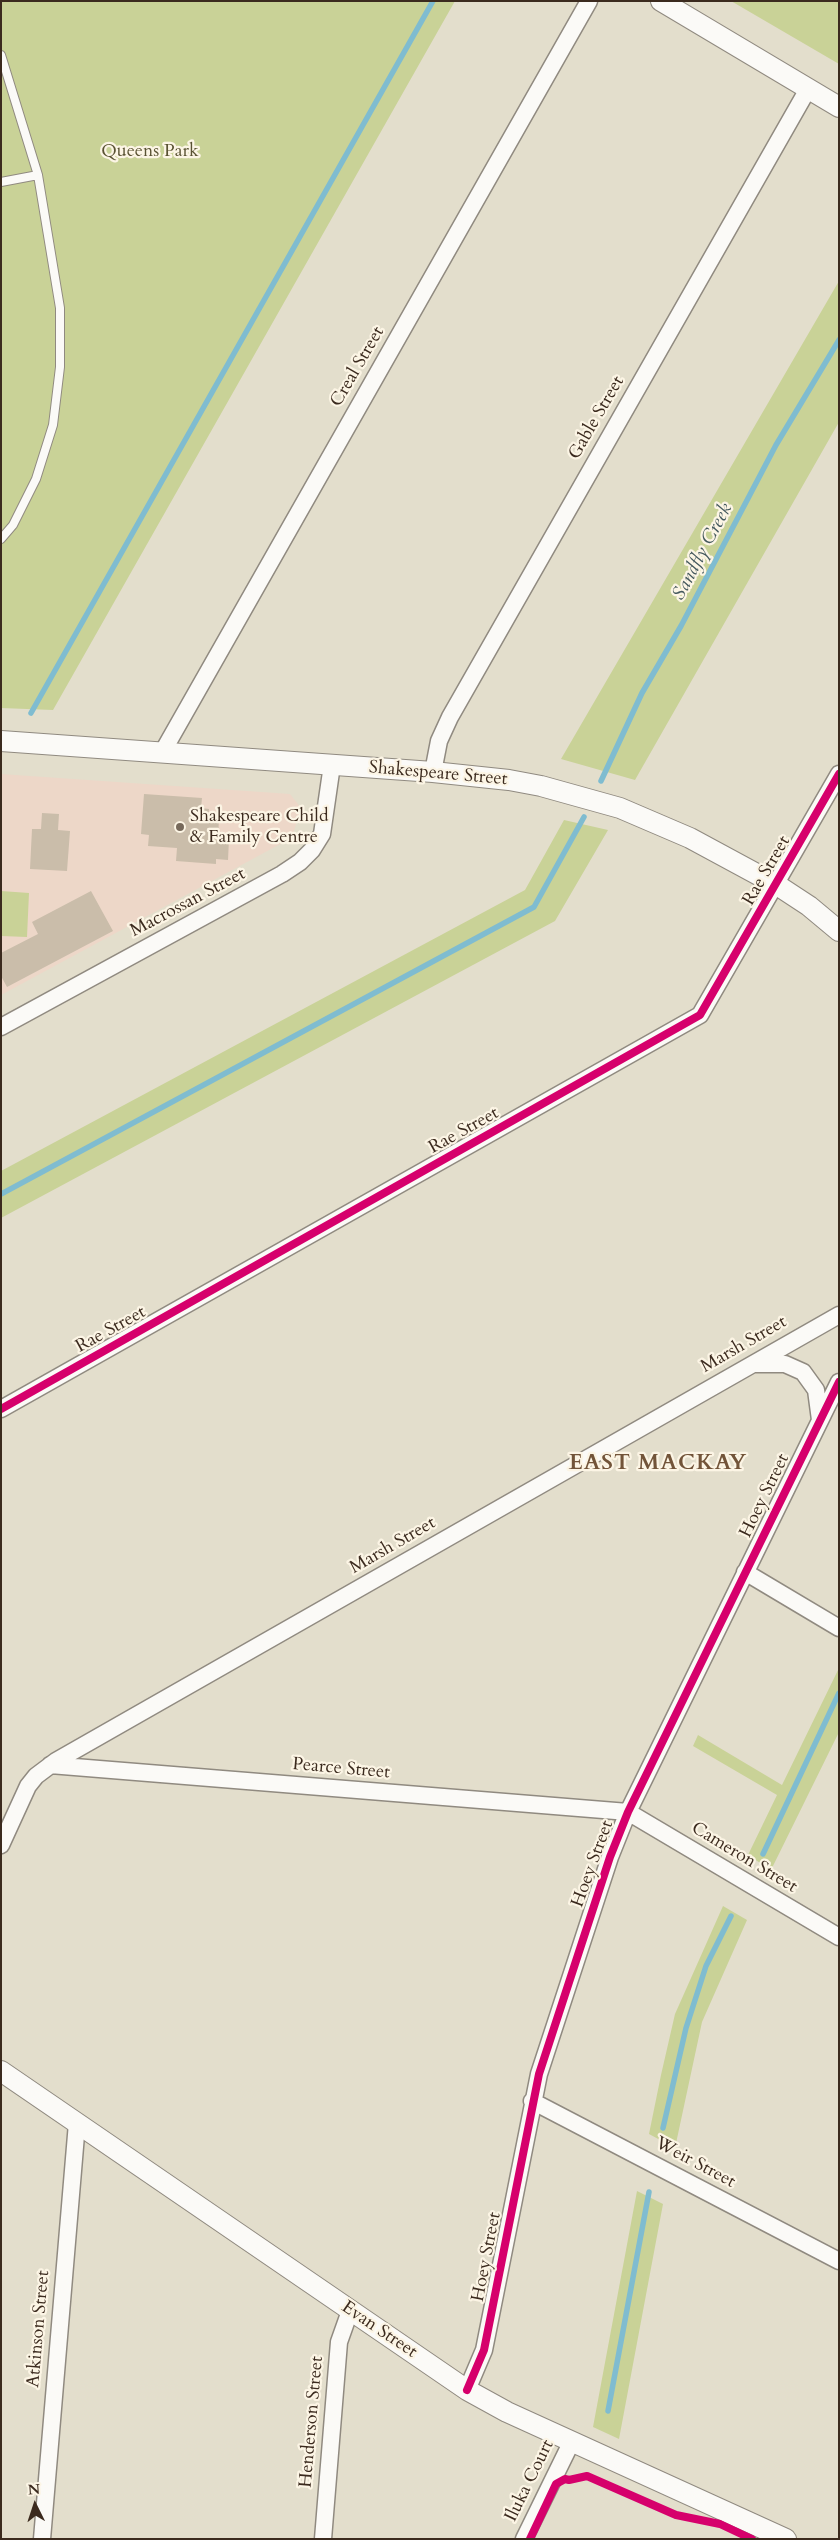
<!DOCTYPE html>
<style>
body{margin:0}
#map{position:relative;width:840px;height:2540px;overflow:hidden;background:#e3decc;font-family:Cardo,serif}
canvas{display:block}
.frame{position:absolute;inset:0;border:2px solid #3b2a1e;pointer-events:none}
.north{position:absolute;left:10px;top:2480px;width:50px;height:50px;-webkit-text-stroke:4px #fcf5e5;paint-order:stroke;rotate:356deg;font-size:14px;font-weight:700;line-height:20px;text-align:center;color:#3b2a1e}
.north::after{content:'';display:block;margin:auto;width:18px;height:22px;background:#3b2a1e;clip-path:polygon(50% 0,100% 100%,50% 72%,0 100%)}
</style>
<div id="map">
<canvas width="840" height="2540"></canvas>
<div class="frame"></div>
<div class="north">N</div>
</div>
<script>
const ctx = document.querySelector('canvas').getContext('2d');
ctx.lineJoin = 'round';
function fillPath(path, color) { ctx.fillStyle = color; ctx.fill(path, 'evenodd'); }
const poly = rows => new Path2D(rows.map(r => 'M' + r).join(''));
function strokePath(path, color, width, dash) { ctx.strokeStyle = color; ctx.lineWidth = width; ctx.lineCap = dash ? 'butt' : 'round'; ctx.setLineDash(dash || []); ctx.stroke(path); }
function drawText(font, color, halo, rows, align = 'center') {
  ctx.font = font + ' Cardo,serif'; ctx.lineWidth = 4.5; ctx.setLineDash([]); ctx.textBaseline = 'middle'; ctx.strokeStyle = halo; ctx.fillStyle = color; for (const [text, x, y, turn = 0] of rows) {
    ctx.save(); ctx.translate(x, y); ctx.rotate((+turn || 0) * Math.PI / 180); ctx.textAlign = isNaN(turn) ? turn : align; if (halo) ctx.strokeText(text, 0, 0); ctx.fillText(text, 0, 0); ctx.restore();
  }
}
fillPath(poly([
 [1,774,290,794,301,808,294,831,284,842,1,995]
]), '#edd7c8');
fillPath(poly([
 [1,1,455,1,53,710,1,708],
 [731,1,839,1,839,64],
 [839,281,839,422,635,780,561,759],
 [564,820,608,830,555,921,1,1218,1,1171,525,890],
 [1,891,29,893,27,937,1,936],
 [839,1668,839,1732,771,1870,748,1855,777,1795,693,1746,698,1735,782,1785],
 [723,1906,747,1920,702,2022,675,2148,649,2134,661,2075,675,2014],
 [637,2191,663,2204,619,2439,593,2427]
]), '#c9d297');
strokePath(poly([
 [31,713,433,1],
 [601,781,642,693,681,626,776,445,839,340],
 [1,1194,534,907,584,817],
 [763,1854,839,1693],
 [663,2128,686,2028,706,1966,731,1916],
 [608,2411,649,2192]
]), '#7fbcd0', 5.5);
fillPath(poly([
 [144,794,202,798,201,808,209,809,208,818,219,819,218,838,229,839,228,860,216,859,216,864,176,861,177,848,148,846,149,835,141,834],
 [42,813,59,814,58,830,70,831,67,871,30,869,32,829,41,829],
 [91,891,113,931,7,987,1,976,1,953,38,934,32,922]
]), '#cabdaa');
const service = poly([
 [1,55,38,175,60,308,60,367,53,425,36,479,13,525,1,539],
 [1,182,38,175]
]);
const minor = poly([
 [162,753,589,1],
 [433,772,439,741,450,717,808,89],
 [1,1027,282,874,300,862,312,850,322,834,332,765],
 [755,1364,785,1364,803,1372,816,1390,820,1420],
 [1,1409,700,1015,839,774],
 [745,1572,839,1628],
 [50,1765,628,1812,839,1937],
 [1,1845,28,1786,36,1776,56,1761,839,1315],
 [532,2101,839,2261],
 [467,2390,484,2350,539,2074,610,1857,628,1812,839,1382],
 [42,2539,77,2123],
 [323,2539,339,2342,350,2311],
 [524,2539,572,2441]
]);
const tertiary = poly([
 [661,1,839,107],
 [1,741,433,772,509,780,541,786,620,808,690,838,777,885,809,906,839,931],
 [1,2071,467,2390,507,2412,786,2539]
]);
strokePath(service, '#908a80', 10);
strokePath(minor, '#908a80', 19);
strokePath(tertiary, '#908a80', 22);
strokePath(service, '#fbfaf7', 8);
strokePath(minor, '#fbfaf7', 16);
strokePath(tertiary, '#fbfaf7', 20);
strokePath(poly([
 [1,1409,700,1015,839,774],
 [467,2390,484,2350,539,2074,610,1857,628,1812,839,1382],
 [530,2539,556,2484,565,2479,569,2480,587,2476,676,2515,720,2524,752,2539]
]), '#d6006c', 8);
for (const [x, y, r, color] of [
 [180,827,5,"#76695b"]
]) { const dot = new Path2D(); dot.arc(x, y, r, 0, 2 * Math.PI); ctx.fillStyle = color; ctx.fill(dot); strokePath(dot, '#fcf5e5', 2); }
drawText('18px', '#595232', '#fcf5e5', [
 ["Queens Park",150,152]
]);
drawText('18px', '#3b2a1e', '#fcf5e5', [
 ["Creal Street",358,367,-60],
 ["Gable Street",597,418,-60],
 ["Shakespeare Street",438,774,5],
 ["Rae Street",767,871,-60],
 ["Macrossan Street",188,903,-28],
 ["Rae Street",464,1131,-29],
 ["Rae Street",111,1330,-29],
 ["Marsh Street",744,1345,-30],
 ["Hoey Street",765,1496,-64],
 ["Marsh Street",393,1546,-30],
 ["Pearce Street",341,1769,5],
 ["Cameron Street",744,1858,31],
 ["Hoey Street",593,1864,-70],
 ["Weir Street",695,2163,28],
 ["Hoey Street",487,2257,-79],
 ["Atkinson Street",39,2329,-85],
 ["Evan Street",379,2330,34],
 ["Henderson Street",312,2422,-85],
 ["Iluka Court",530,2481,-64]
]);
drawText('18px', '#3b2a1e', '#fcf5e5', [
 ["Shakespeare Child",190,817],
 ["& Family Centre",190,838]
], 'left');
drawText('italic 19px', '#44585d', '#fcf5e5', [
 ["Sandfly Creek",703,552,-62]
]);
ctx.letterSpacing = '1px';
drawText('bold 22px', '#725439', '#fcf5e5', [
 ["EAST MACKAY",658,1464]
]);
ctx.letterSpacing = '0px';
</script>
